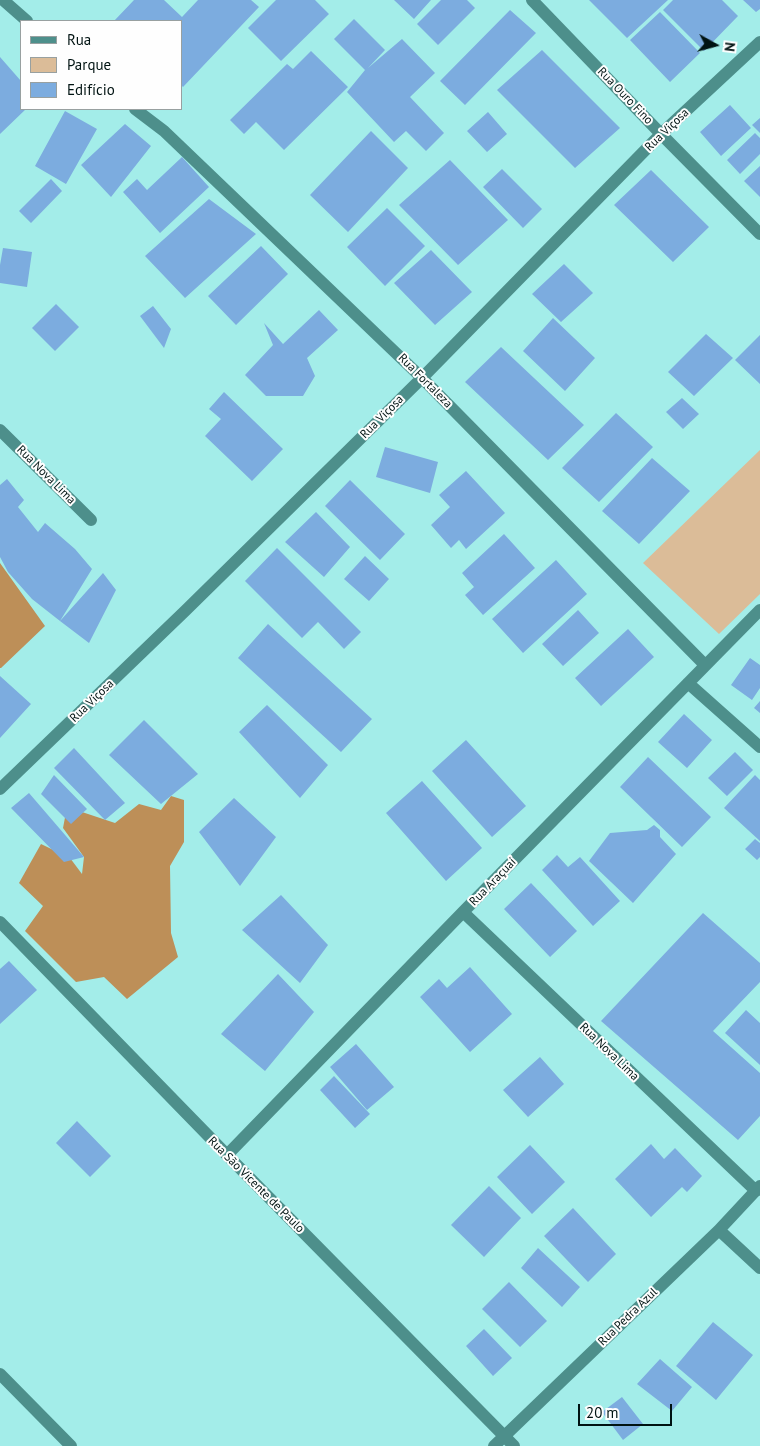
<!DOCTYPE html>
<meta charset="utf-8">
<style>
body{margin:0}
#map{position:relative;width:760px;height:1446px;overflow:hidden;background:#a3ede9;font-family:"PT Sans",sans-serif}
canvas{display:block}
.legend{position:absolute;left:20px;top:20px;width:162px;height:90px;box-sizing:border-box;background:#fefefe;border:1px solid #98a0a0;margin:0;padding:6px 9px;list-style:none;font-size:15px;color:#001312}
.legend li{display:flex;align-items:center;gap:10px;height:25px}
.legend b{width:25px;border:1px solid #98a0a0}
.north{position:absolute;left:690px;top:20px;width:50px;height:50px;-webkit-text-stroke:4px #fefefe;paint-order:stroke;rotate:97deg;font-size:14px;font-weight:700;line-height:20px;text-align:center;color:#001312}
.north::after{content:'';display:block;margin:auto;width:18px;height:22px;background:#001312;clip-path:polygon(50% 0,100% 100%,50% 72%,0 100%)}
.scale{position:absolute;left:578px;top:1404px;width:94px;height:22px;box-sizing:border-box;border:2px solid #001312;border-top:0;padding-left:6px;font-size:15px;line-height:18px;white-space:nowrap;color:#001312;-webkit-text-stroke:4px #fefefe;paint-order:stroke}
</style>
<div id="map">
<canvas width="760" height="1446"></canvas>
<ul class="legend">
<li><b style="height:6px;background:#4d8f8b"></b>Rua</li>
<li><b style="height:14px;background:#dbbc98"></b>Parque</li>
<li><b style="height:14px;background:#7cacdf"></b>Edifício</li>
</ul>
<div class="north">N</div>
<div class="scale">20 m</div>
</div>
<script>
const ctx = document.querySelector('canvas').getContext('2d');
ctx.lineJoin = 'round';
function fillPath(path, color) { ctx.fillStyle = color; ctx.fill(path, 'evenodd'); }
const poly = rows => new Path2D(rows.map(r => 'M' + r).join(''));
function strokePath(path, color, width, dash) { ctx.strokeStyle = color; ctx.lineWidth = width; ctx.lineCap = dash ? 'butt' : 'round'; ctx.setLineDash(dash || []); ctx.stroke(path); }
function drawText(font, color, halo, rows, align = 'center') {
  ctx.font = font + ' "PT Sans",sans-serif'; ctx.lineWidth = 4; ctx.setLineDash([]); ctx.textBaseline = 'middle'; ctx.strokeStyle = halo; ctx.fillStyle = color; for (const [text, x, y, turn = 0] of rows) {
    ctx.save(); ctx.translate(x, y); ctx.rotate((+turn || 0) * Math.PI / 180); ctx.textAlign = isNaN(turn) ? turn : align; if (halo) ctx.strokeText(text, 0, 0); ctx.fillText(text, 0, 0); ctx.restore();
  }
}
fillPath(poly([
 [760,450,760,594,719,634,643,563]
]), '#dbbc98');
fillPath(poly([
 [0,563,45,626,1,668,0,668],
 [171,796,184,800,184,842,170,866,171,933,178,957,127,999,104,977,76,982,25,931,43,906,19,883,41,844,70,858,82,874,84,857,63,828,67,807,115,823,139,804,161,810]
]), '#bd8f58');
fillPath(poly([
 [134,0,164,0,182,17,198,0,251,0,259,7,183,87,181,85,181,21,114,21],
 [276,0,315,0,329,14,281,61,248,28],
 [394,0,431,0,414,19],
 [441,0,467,0,475,8,438,45,417,24],
 [589,0,668,0,627,38],
 [673,0,722,0,738,16,704,51,663,10],
 [743,0,760,0,760,9,756,12],
 [510,10,536,33,465,105,440,81],
 [660,12,700,53,670,82,630,40],
 [354,19,385,50,368,68,402,39,435,73,410,97,444,133,426,151,406,131,394,142,347,92,365,70,334,39],
 [542,50,620,128,575,168,497,90],
 [311,51,348,87,284,150,256,122,244,134,230,120,287,64,293,69],
 [0,57,21,81,21,109,26,109,0,134],
 [730,105,751,128,721,156,700,132],
 [65,111,97,129,66,184,35,166],
 [488,112,507,134,487,152,467,131],
 [760,118,760,133,752,125],
 [125,124,151,146,111,197,81,165],
 [371,131,408,168,348,232,310,195],
 [755,133,760,138,760,154,740,174,727,160],
 [182,157,209,187,160,233,123,192,137,179,147,190],
 [450,160,508,220,458,265,399,205],
 [760,166,760,197,744,181],
 [502,169,542,209,523,228,483,187],
 [651,170,709,227,673,262,614,205],
 [51,179,62,191,31,223,19,211],
 [209,199,256,234,185,298,145,256],
 [387,208,425,246,385,286,347,247],
 [261,246,288,274,236,325,208,296],
 [3,248,32,252,27,287,0,283,0,265],
 [431,250,472,292,435,325,394,283],
 [564,264,593,293,561,322,532,294],
 [56,304,79,327,55,351,32,328],
 [153,306,171,329,164,348,140,316],
 [319,310,338,330,307,358,315,376,303,396,266,396,245,375,273,345,264,323,283,344],
 [553,318,595,358,565,391,523,351],
 [706,334,733,358,694,396,668,372],
 [760,335,760,384,735,360],
 [501,347,584,425,548,460,465,382],
 [224,392,283,449,252,481,205,436,221,419,209,409],
 [682,398,699,414,683,429,666,412],
 [616,413,653,447,599,502,562,468],
 [385,447,438,462,430,493,376,477],
 [652,458,690,491,639,544,602,511],
 [466,471,505,513,466,549,459,540,451,548,431,525,450,507,439,495],
 [7,479,24,500,18,507,38,532,45,523,75,549,92,569,60,621,103,573,116,590,89,643,60,621,32,599,8,572,0,557,0,485],
 [350,480,405,534,380,560,325,506],
 [316,512,350,547,324,577,285,542],
 [504,534,535,568,483,615,465,595,474,587,462,573],
 [277,548,361,632,344,649,318,622,302,638,245,581],
 [365,556,389,579,369,601,344,579],
 [556,560,587,594,523,653,492,619],
 [578,610,599,633,563,666,542,644],
 [268,624,372,719,341,752,238,658],
 [628,629,654,657,601,706,575,678],
 [750,658,760,665,760,688,752,700,731,685],
 [0,676,31,704,0,738],
 [760,701,760,713,754,708],
 [267,705,328,765,300,798,239,732],
 [684,714,712,740,687,768,658,742],
 [144,720,198,774,161,804,109,755],
 [466,740,526,806,492,837,432,771],
 [74,748,125,803,105,820,54,768],
 [735,752,753,770,727,796,708,778],
 [648,757,711,817,682,847,620,787],
 [54,775,87,809,71,824,41,794],
 [755,775,760,780,760,841,724,808],
 [422,781,482,848,446,881,386,813],
 [29,793,84,857,64,862,11,808],
 [234,798,276,837,240,886,199,832],
 [654,825,660,830,660,837,676,854,633,903,589,861,610,833,647,830],
 [755,839,760,843,760,857,757,860,745,849],
 [557,855,568,867,580,857,620,901,593,926,542,870],
 [531,883,577,931,550,957,504,909],
 [281,895,328,945,300,983,242,930],
 [703,913,760,963,760,982,713,1031,760,1073,760,1116,738,1140,601,1021],
 [9,961,37,990,0,1024,0,969],
 [470,967,512,1014,470,1052,420,997,439,979,447,988],
 [278,974,314,1012,265,1071,221,1034],
 [746,1010,760,1023,760,1065,725,1033],
 [356,1044,394,1087,367,1110,330,1067],
 [540,1057,564,1084,528,1117,503,1090],
 [334,1076,370,1114,355,1128,320,1090],
 [77,1121,111,1156,90,1177,56,1143],
 [651,1144,664,1159,675,1148,702,1176,687,1192,682,1187,651,1217,615,1179],
 [530,1145,565,1182,532,1214,497,1177],
 [489,1186,521,1218,484,1257,451,1225],
 [573,1208,616,1254,588,1282,544,1236],
 [538,1248,580,1287,562,1307,521,1268],
 [509,1282,547,1321,520,1347,482,1309],
 [713,1322,753,1355,716,1400,676,1366],
 [484,1329,512,1358,493,1376,466,1346],
 [660,1359,692,1387,672,1411,637,1384],
 [622,1397,643,1424,623,1440,602,1412]
]), '#7cacdf');
strokePath(poly([
 [3,0,27,21],
 [532,0,661,134,760,234],
 [135,109,164,131,422,378,705,665],
 [0,430,91,520],
 [688,683,760,747],
 [0,789,185,611,422,378,661,134,760,42],
 [463,912,756,1191],
 [0,922,227,1155,514,1446],
 [227,1155,463,912,760,610],
 [719,1230,760,1268],
 [0,1374,71,1446],
 [494,1446,719,1230,760,1186]
]), '#4d8f8b', 12);
drawText('12px', '#001312', '#fefefe', [
 ["Rua Ouro Fino",625,96,46],
 ["Rua Viçosa",667,130,-44],
 ["Rua Fortaleza",425,381,45],
 ["Rua Viçosa",382,417,-45],
 ["Rua Nova Lima",46,475,45],
 ["Rua Viçosa",92,701,-44],
 ["Rua Araçuaí",493,882,-46],
 ["Rua Nova Lima",609,1052,44],
 ["Rua São Vicente de Paulo",256,1185,45],
 ["Rua Pedra Azul",628,1317,-44]
]);
</script>
